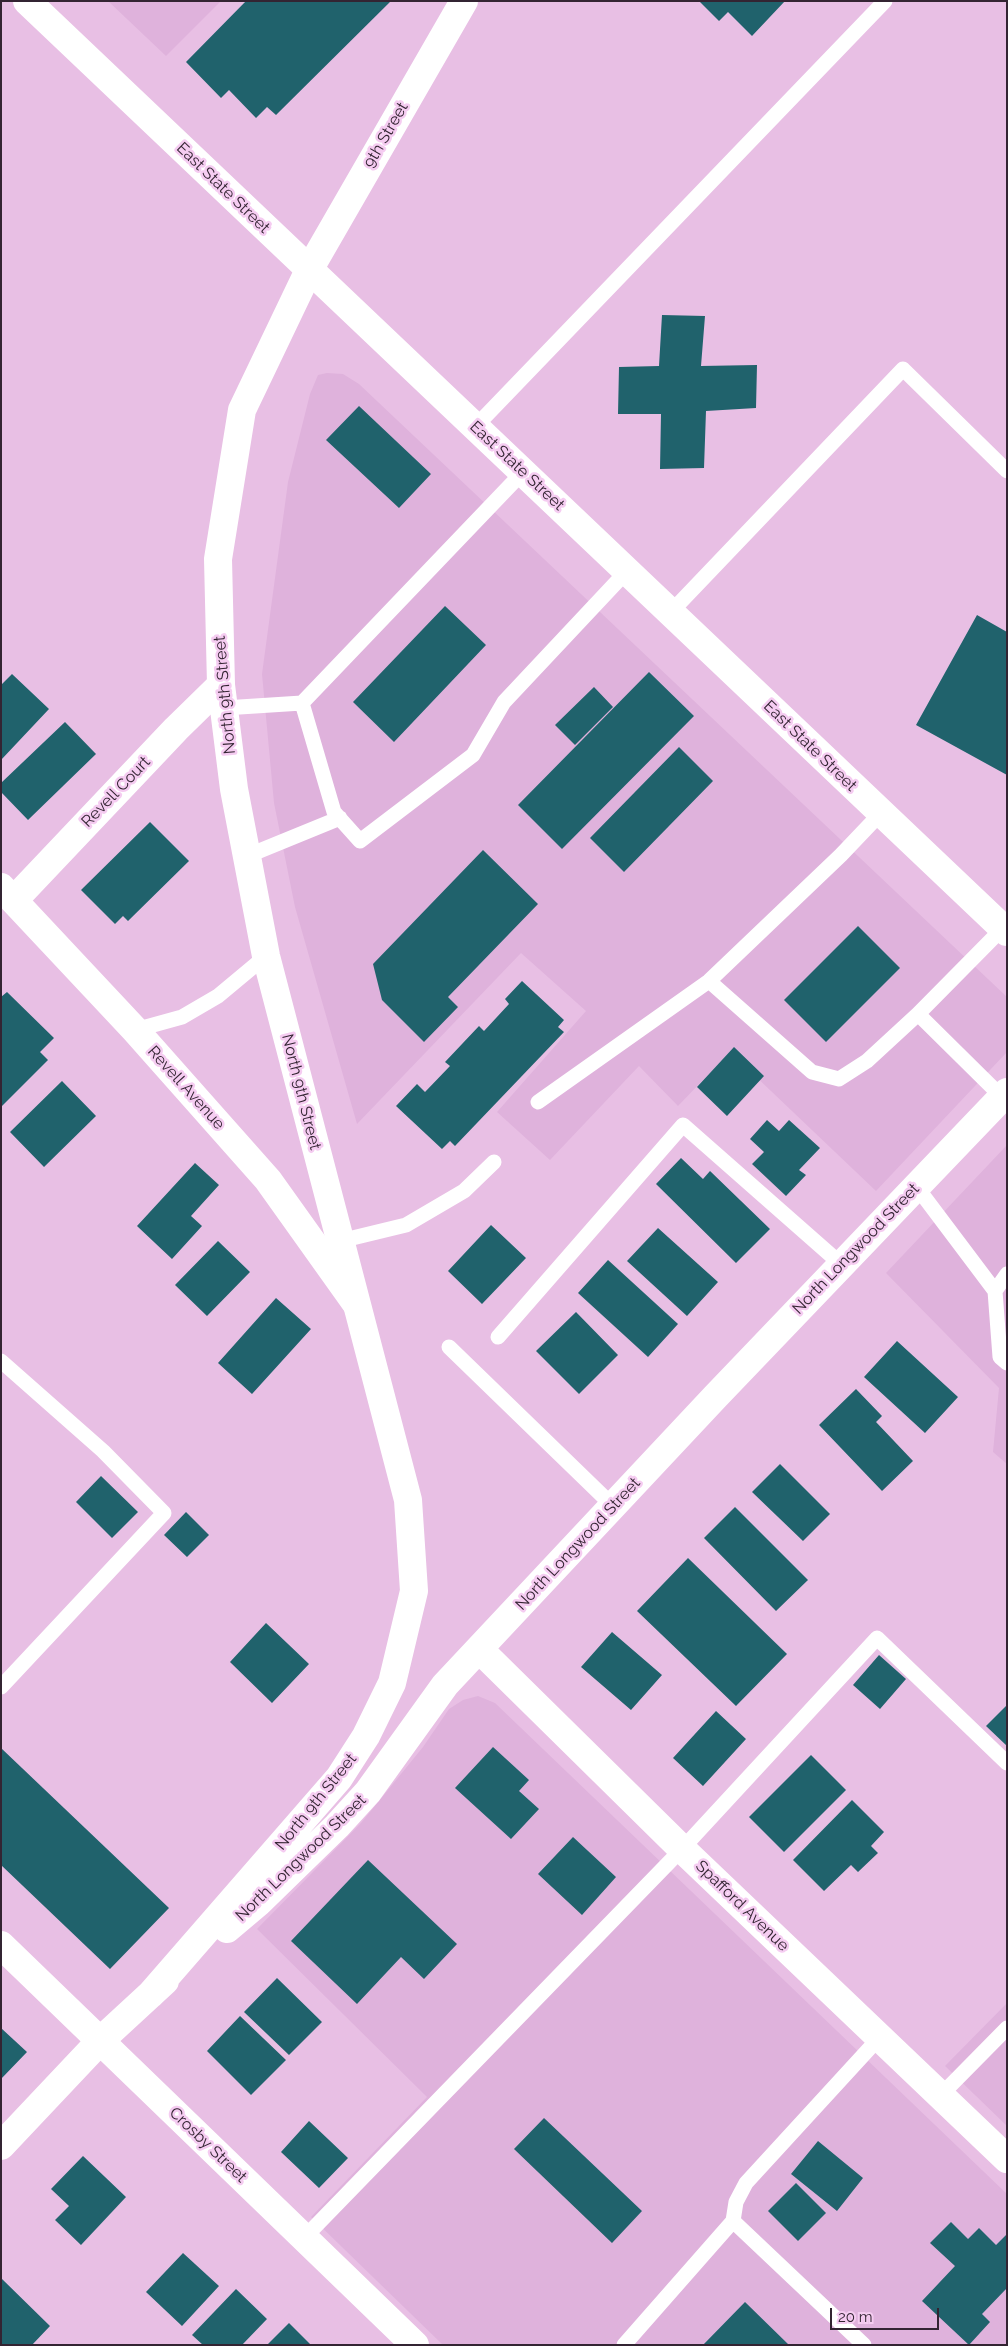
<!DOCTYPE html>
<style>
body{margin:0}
#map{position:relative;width:1008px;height:2346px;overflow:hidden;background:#e8bfe4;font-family:Raleway,sans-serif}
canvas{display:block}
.frame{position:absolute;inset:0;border:2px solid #332432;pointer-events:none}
.scale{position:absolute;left:830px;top:2308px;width:109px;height:22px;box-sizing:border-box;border:2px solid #332432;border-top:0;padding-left:6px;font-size:15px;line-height:18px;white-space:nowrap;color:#332432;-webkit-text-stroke:4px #f5ccf1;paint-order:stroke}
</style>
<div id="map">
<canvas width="1008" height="2346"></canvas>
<div class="frame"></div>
<div class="scale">20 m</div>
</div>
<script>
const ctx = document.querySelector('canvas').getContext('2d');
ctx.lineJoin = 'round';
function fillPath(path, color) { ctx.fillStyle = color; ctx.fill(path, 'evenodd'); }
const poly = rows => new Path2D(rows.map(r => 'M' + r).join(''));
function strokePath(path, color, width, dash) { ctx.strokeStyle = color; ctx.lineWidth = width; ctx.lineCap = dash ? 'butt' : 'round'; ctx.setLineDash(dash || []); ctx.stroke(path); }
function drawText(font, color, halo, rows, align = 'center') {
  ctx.font = font + ' Raleway,sans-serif'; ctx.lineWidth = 5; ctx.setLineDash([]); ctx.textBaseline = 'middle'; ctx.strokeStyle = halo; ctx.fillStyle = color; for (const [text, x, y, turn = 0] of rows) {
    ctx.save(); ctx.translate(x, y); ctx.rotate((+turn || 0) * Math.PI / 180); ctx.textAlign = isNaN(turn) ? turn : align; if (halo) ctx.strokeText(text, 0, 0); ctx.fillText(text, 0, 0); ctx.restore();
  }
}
fillPath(poly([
 [108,1,221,1,166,56],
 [327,373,343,374,359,384,1007,997,1007,1052,876,1191,730,1052,678,1106,639,1066,550,1160,497,1112,586,1011,521,953,357,1124,295,907,274,803,262,674,288,482,310,394,318,375],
 [1007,1145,1007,1464,993,1452,999,1388,886,1273],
 [478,1696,495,1703,1007,2194,1007,2345,443,2345,311,2217,427,2097,257,1929,361,1823,423,1747,449,1709,463,1700],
 [1007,2003,1007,2126,945,2066]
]), '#dfb2dc');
fillPath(poly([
 [246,1,391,1,276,115,267,107,256,118,229,90,221,98,186,62],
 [699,1,785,1,752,36,728,12,719,21],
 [662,315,705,316,701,366,757,365,756,408,706,411,704,468,660,469,661,414,618,414,619,367,659,366],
 [359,406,431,474,399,508,326,440],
 [445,606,486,645,394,742,353,702],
 [977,615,1007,632,1007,775,916,725],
 [649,672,694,716,562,849,518,805],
 [12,674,49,709,1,760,1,685],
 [594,687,613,707,575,745,555,725],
 [65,722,96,754,28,820,1,792,1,783],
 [679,747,713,781,624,872,590,838],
 [150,822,189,861,128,921,123,916,115,924,81,890],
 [483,850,538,904,448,997,458,1007,424,1042,382,1000,373,964],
 [858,926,900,968,826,1042,784,1000],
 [522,981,564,1020,558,1027,564,1032,455,1146,450,1141,442,1149,396,1106,417,1084,425,1092,450,1066,445,1062,479,1026,484,1031,509,1004,505,999],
 [7,992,54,1038,40,1052,48,1060,1,1107,1,997],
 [734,1047,764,1076,727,1116,697,1087],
 [62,1081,96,1116,44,1167,10,1132],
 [767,1120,779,1131,789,1120,820,1148,799,1170,806,1175,786,1196,752,1164,764,1152,750,1139],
 [681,1158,703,1179,710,1171,770,1229,736,1263,656,1184],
 [195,1163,219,1185,191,1216,202,1226,172,1259,137,1226],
 [491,1225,526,1258,482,1304,448,1271],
 [658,1228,718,1282,687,1316,627,1261],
 [218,1241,250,1272,207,1316,175,1285],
 [608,1260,678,1324,648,1357,578,1293],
 [276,1298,311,1329,252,1394,218,1363],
 [576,1312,618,1355,579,1394,536,1351],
 [897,1341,958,1397,925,1433,864,1377],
 [856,1389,882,1416,876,1422,913,1461,882,1491,819,1425],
 [780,1464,830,1514,803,1541,752,1492],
 [101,1476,138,1512,112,1538,76,1502],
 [735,1507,808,1580,776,1611,704,1538],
 [186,1512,209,1535,187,1557,164,1535],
 [688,1558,787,1654,736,1706,637,1611],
 [266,1623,309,1664,272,1703,230,1662],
 [612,1632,662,1675,631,1710,581,1667],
 [879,1655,906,1679,880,1709,853,1685],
 [1007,1705,1007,1746,986,1726],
 [716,1711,746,1739,703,1786,673,1758],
 [493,1747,529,1780,519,1791,539,1809,511,1839,455,1788],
 [1,1748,169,1908,110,1969,1,1865],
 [811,1755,846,1790,784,1852,749,1817],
 [852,1800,884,1832,871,1846,878,1853,858,1872,851,1865,824,1891,793,1860],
 [573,1837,616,1877,582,1915,538,1874],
 [368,1860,457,1944,424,1979,401,1957,357,2004,291,1941],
 [277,1978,322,2022,289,2055,244,2012],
 [240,2016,286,2060,251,2095,207,2051],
 [1,2028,27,2052,1,2079],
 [544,2118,642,2211,612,2243,514,2149],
 [309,2121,348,2158,319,2188,281,2152],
 [818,2141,863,2178,837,2211,791,2174],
 [83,2156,126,2197,81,2245,55,2220,69,2206,51,2189],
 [796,2183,826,2213,798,2241,768,2211],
 [951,2222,968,2239,979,2228,996,2245,1007,2234,1007,2288,982,2314,990,2322,969,2345,922,2301,955,2266,930,2243],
 [183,2253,219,2286,182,2326,146,2292],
 [1,2278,50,2326,32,2345,3,2345,1,2343],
 [236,2289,267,2319,242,2345,203,2345,192,2335],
 [745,2302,789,2345,703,2345],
 [289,2323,311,2345,267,2345]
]), '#20626c');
strokePath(poly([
 [475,427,885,1],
 [523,472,302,703,334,812,360,841,473,755,504,702,627,571],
 [670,613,903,369,1007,471],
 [224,708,302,703],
 [247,856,340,818],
 [709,981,812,1072,839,1079,867,1061,918,1014,1003,928],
 [918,1014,1002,1097],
 [135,1030,182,1017,218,996,266,956],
 [538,1102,709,981,841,855,880,814],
 [916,1186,995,1291,1000,1357,1007,1363],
 [340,1241,406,1225,464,1191,494,1162],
 [995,1291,1007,1274],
 [498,1337,683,1125,842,1265],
 [449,1347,613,1506],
 [1,1361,103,1451,164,1513,1,1687],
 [940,2096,1007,2028],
 [733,2221,864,2345],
 [304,2238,682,1849,877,1638,1007,1763],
 [624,2345,733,2221,736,2202,746,2183,879,2038]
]), '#fff', 15);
strokePath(poly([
 [1,887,135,1030,268,1180,355,1302],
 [14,900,176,729,221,685],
 [480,1650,682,1849,1007,2159],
 [1,1945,415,2345]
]), '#fff', 28);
strokePath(poly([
 [227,1929,259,1902,337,1826,368,1792,445,1685,715,1397,1007,1092],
 [151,1994,339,1778,366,1736,392,1683,414,1591,408,1500,266,956,234,789,221,685,218,559,242,410,309,270,464,1],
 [1,2146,101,2040,165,1981]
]), '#fff', 28);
strokePath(poly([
 [27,1,1007,932]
]), '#fff', 28);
drawText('16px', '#332432', '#f5ccf1', [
 ["9th Street",386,135,-60],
 ["East State Street",223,188,44],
 ["East State Street",517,466,43],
 ["North 9th Street",225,695,-95],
 ["East State Street",810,746,44],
 ["Revell Court",116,792,-46],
 ["Revell Avenue",186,1088,48],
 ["North 9th Street",301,1092,76],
 ["North Longwood Street",856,1249,-46],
 ["North Longwood Street",578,1544,-47],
 ["North 9th Street",316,1802,-51],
 ["North Longwood Street",301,1858,-44],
 ["Spafford Avenue",742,1906,44],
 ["Crosby Street",208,2145,44]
]);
</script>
